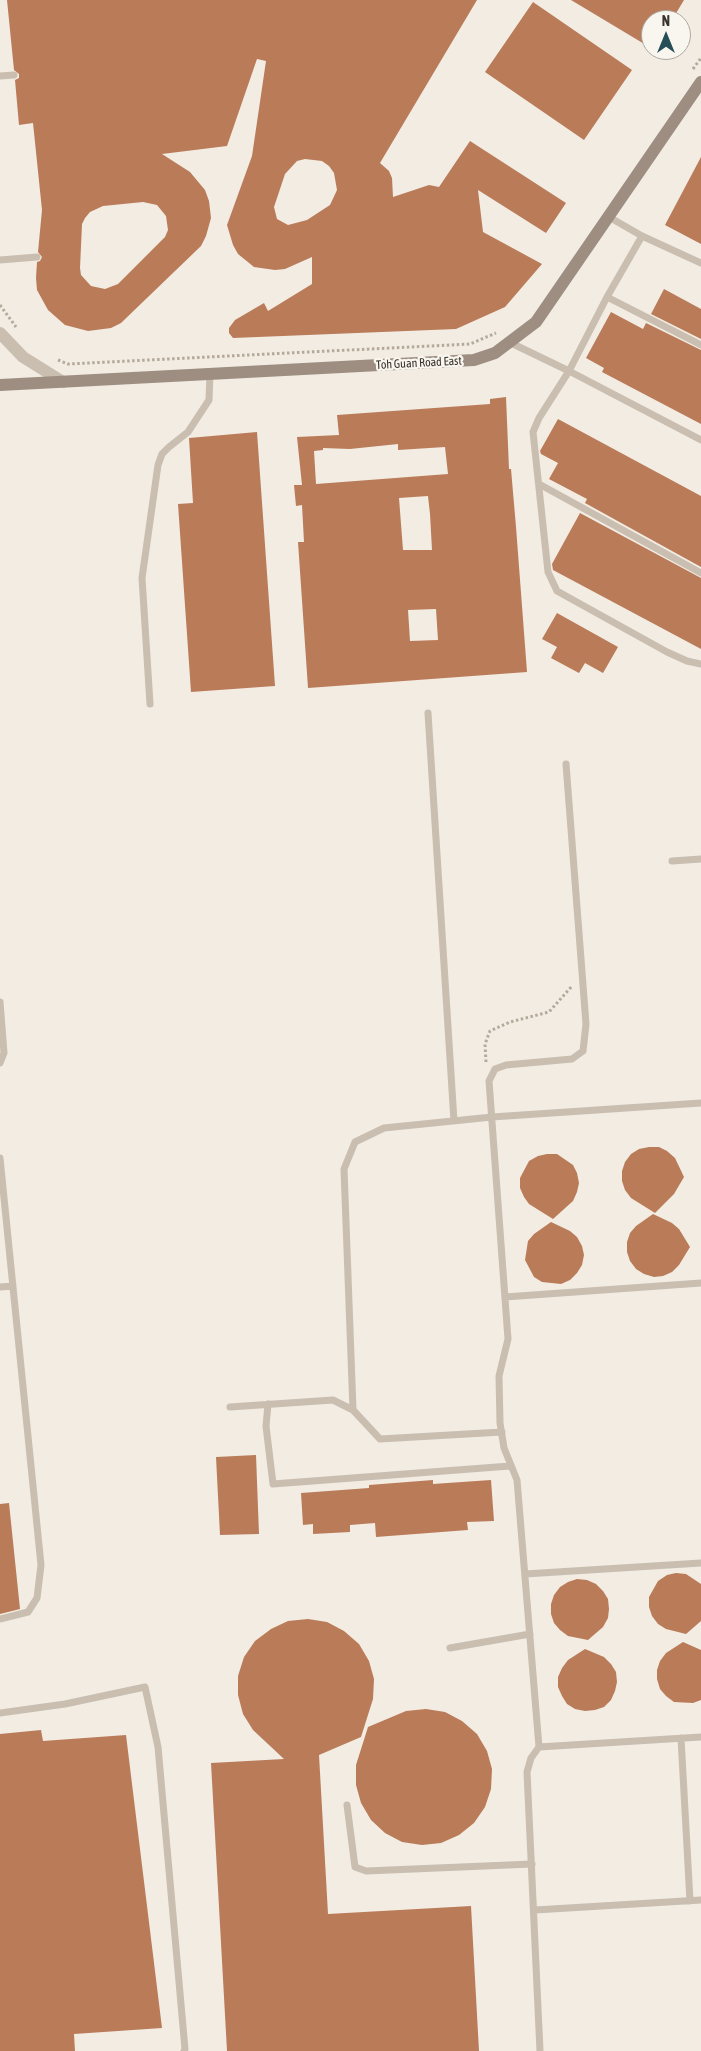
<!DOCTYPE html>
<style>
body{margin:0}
#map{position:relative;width:701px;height:2051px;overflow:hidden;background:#f2ece3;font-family:"Asap Condensed",sans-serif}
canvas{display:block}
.north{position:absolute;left:641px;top:10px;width:50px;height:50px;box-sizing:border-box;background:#f9f6ef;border:1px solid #aca8a1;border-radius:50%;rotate:0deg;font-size:14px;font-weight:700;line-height:20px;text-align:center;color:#39322d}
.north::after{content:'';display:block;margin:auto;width:18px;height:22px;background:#264e57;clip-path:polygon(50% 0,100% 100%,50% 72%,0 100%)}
</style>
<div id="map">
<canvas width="701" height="2051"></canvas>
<div class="north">N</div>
</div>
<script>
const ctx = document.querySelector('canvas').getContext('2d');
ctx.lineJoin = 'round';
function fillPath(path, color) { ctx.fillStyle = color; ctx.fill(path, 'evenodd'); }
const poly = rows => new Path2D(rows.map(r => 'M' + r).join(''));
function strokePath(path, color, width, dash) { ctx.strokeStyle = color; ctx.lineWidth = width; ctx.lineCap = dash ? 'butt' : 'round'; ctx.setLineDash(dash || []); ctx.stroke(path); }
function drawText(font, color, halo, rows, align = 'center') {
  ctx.font = font + ' "Asap Condensed",sans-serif'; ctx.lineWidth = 4.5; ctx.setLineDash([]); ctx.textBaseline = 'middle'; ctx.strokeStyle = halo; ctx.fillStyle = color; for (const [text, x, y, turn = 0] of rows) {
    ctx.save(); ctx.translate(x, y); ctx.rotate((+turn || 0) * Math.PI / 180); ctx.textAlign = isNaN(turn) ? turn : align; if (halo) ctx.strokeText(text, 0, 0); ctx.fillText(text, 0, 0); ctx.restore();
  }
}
fillPath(poly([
 [7,0,477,0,380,163,389,171,392,178,393,197,429,185,439,187,470,141,566,203,546,233,478,190,483,232,542,264,505,307,456,329,233,338,229,333,229,328,235,320,264,303,268,311,312,284,312,257,285,269,275,270,254,267,238,254,233,245,227,225,252,156,266,61,257,59,227,146,162,154,190,172,205,190,209,201,211,218,206,236,201,246,121,323,111,328,88,331,65,325,48,310,37,290,36,278,37,262,40,261,42,257,38,252,42,210,33,123,19,125,15,80,19,78,19,74,14,70],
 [305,159,322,161,329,166,334,173,337,190,330,205,307,220,288,225,277,219,274,207,285,174,297,161],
 [143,202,157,205,166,216,168,230,165,237,118,284,105,289,91,286,81,275,80,268,82,224,85,218,90,212,103,206],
 [571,0,684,0,672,20,651,20,651,48],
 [533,2,632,70,584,140,485,72],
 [701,157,701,244,665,225],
 [664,289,701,309,701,339,651,314],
 [611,312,643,329,646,323,701,350,701,424,602,372,604,368,586,358],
 [506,397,509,469,511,469,516,527,527,672,308,688,298,542,304,542,302,505,296,506,294,485,302,485,297,437,339,435,337,415,490,404,490,399],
 [398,444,398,450,445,447,448,474,316,484,314,451,323,450,323,448,350,449],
 [428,496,430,514,432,550,403,550,399,498],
 [436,609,438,640,410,641,408,610],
 [558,419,701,496,701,567,585,503,587,499,549,479,558,463,541,454,540,451],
 [257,432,275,686,191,692,178,504,193,503,189,438],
 [580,513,701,578,701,649,553,570,552,564],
 [557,613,618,647,603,673,585,663,579,673,551,658,557,647,542,639],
 [649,1147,659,1147,667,1151,675,1158,684,1177,674,1194,655,1213,631,1198,625,1190,622,1181,622,1171,625,1162,631,1154,639,1149],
 [547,1154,557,1154,573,1165,577,1173,579,1183,577,1192,573,1201,553,1219,529,1204,524,1197,520,1188,520,1178,529,1161,538,1156],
 [653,1214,672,1223,679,1229,690,1247,679,1265,672,1272,663,1276,654,1277,644,1274,636,1269,630,1261,627,1252,627,1242,630,1233,636,1226],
 [551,1222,570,1231,577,1237,582,1246,584,1255,582,1265,577,1273,570,1280,561,1284,542,1282,534,1277,525,1260,528,1241,534,1234],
 [256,1455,259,1534,220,1535,216,1457],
 [433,1480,433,1484,491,1480,494,1521,467,1522,468,1530,376,1537,375,1523,350,1525,350,1532,313,1534,313,1524,303,1525,301,1493,369,1488,369,1485],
 [9,1503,20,1609,0,1614,0,1504],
 [676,1573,686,1574,701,1584,701,1621,686,1634,666,1629,658,1624,652,1616,649,1607,649,1597,658,1581,667,1575],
 [577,1579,587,1580,596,1584,603,1591,608,1599,609,1609,608,1618,603,1627,588,1640,568,1636,560,1630,554,1623,551,1614,551,1604,554,1595,560,1587,568,1582],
 [308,1619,327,1622,344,1631,359,1644,369,1661,374,1679,373,1699,361,1737,319,1755,328,1914,471,1906,479,2051,227,2051,211,1763,284,1759,253,1730,243,1714,238,1695,238,1676,244,1657,255,1641,271,1629,288,1621],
 [683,1642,701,1650,701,1700,693,1703,674,1702,666,1696,660,1689,657,1679,657,1670,660,1661,666,1653],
 [585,1649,604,1657,611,1664,616,1672,617,1682,615,1691,611,1700,604,1707,595,1710,585,1711,575,1709,567,1704,562,1696,558,1687,558,1677,562,1668,568,1660],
 [426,1709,445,1712,462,1721,477,1734,487,1751,492,1769,491,1789,485,1807,474,1823,459,1835,441,1843,422,1845,402,1842,385,1833,371,1820,361,1803,356,1785,356,1765,368,1727,406,1711],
 [41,1730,43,1741,126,1735,162,2028,74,2034,75,2051,0,2051,0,1734]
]), '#ba7b59');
strokePath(poly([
 [693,69,701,58],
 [0,305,16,327],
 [58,360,68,364,470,344,496,333],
 [486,1062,485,1044,490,1031,510,1022,549,1012,572,986]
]), '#b5a99a', 3, [2.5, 2.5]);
strokePath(poly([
 [0,76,14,75],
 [609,217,642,236,701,263],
 [642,236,607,297,569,371,539,418,533,432,548,572,557,591,667,652,687,661,701,664],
 [0,260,37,257],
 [607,297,701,345],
 [511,343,569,371,701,440],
 [539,484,701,573],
 [150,704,142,578,158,465,162,454,169,447,188,432,209,400,210,374],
 [428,713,454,1121],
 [672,861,701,859],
 [0,1002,4,1053,0,1063],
 [0,1158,41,1565,37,1598,28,1612,0,1619],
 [0,1287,13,1286],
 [505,1297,701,1283],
 [268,1404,266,1426,273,1484,510,1466],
 [230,1407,333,1400,353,1410,380,1439,502,1432],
 [353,1410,344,1169,355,1142,384,1128,492,1117,701,1103],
 [525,1574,701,1563],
 [450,1648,530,1634],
 [0,1713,65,1704,145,1687,158,1747,185,2049,184,2051],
 [681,1738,690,1901],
 [539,1747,701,1737],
 [347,1805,355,1867,366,1871,532,1864],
 [535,1910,701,1900],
 [540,2051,527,1772,531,1758,539,1747,517,1480,504,1448,500,1423,499,1376,508,1339,489,1081,495,1069,506,1065,572,1059,583,1051,586,1024,566,764]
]), '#c9beb0', 7);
strokePath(poly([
 [0,333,23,357,63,382]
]), '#c9beb0', 12);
strokePath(poly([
 [0,385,474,360,495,353,536,322,701,82]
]), '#9d8e81', 12);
drawText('12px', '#39322d', '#f9f6ef', [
 ["Toh Guan Road East",419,363,-3]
]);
</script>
